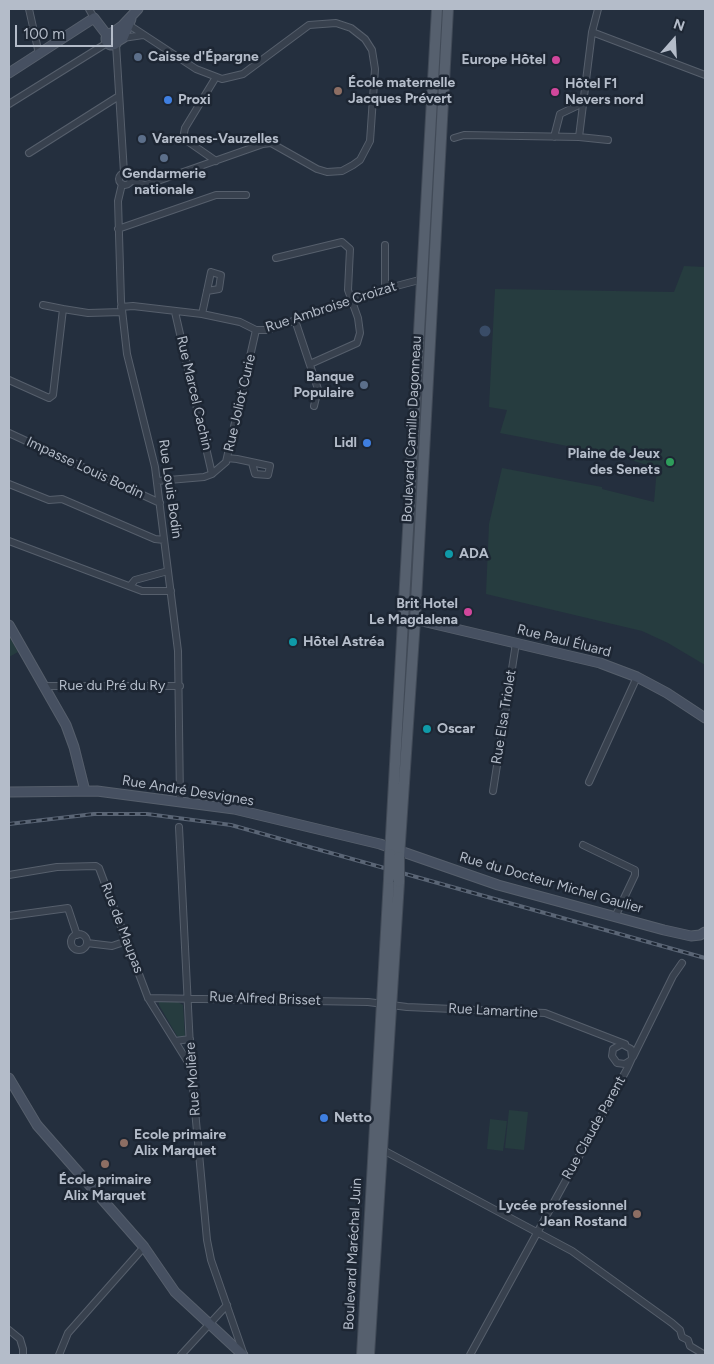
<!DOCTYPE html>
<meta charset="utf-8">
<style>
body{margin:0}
#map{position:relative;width:714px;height:1364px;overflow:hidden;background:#242f3e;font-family:Figtree,sans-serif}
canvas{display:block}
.frame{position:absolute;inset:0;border:10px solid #b4bcc9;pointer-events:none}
.north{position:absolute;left:649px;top:15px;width:50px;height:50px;-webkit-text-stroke:4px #1d2633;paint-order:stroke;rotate:19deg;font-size:14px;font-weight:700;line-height:20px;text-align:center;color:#b4bcc9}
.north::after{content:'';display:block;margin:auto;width:18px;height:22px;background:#b4bcc9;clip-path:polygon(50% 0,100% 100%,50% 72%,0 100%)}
.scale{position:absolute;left:15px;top:25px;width:98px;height:22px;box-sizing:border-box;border:2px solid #b4bcc9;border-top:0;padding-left:6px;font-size:15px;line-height:18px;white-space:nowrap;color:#b4bcc9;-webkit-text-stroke:4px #1d2633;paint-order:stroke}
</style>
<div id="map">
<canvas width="714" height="1364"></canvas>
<div class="frame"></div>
<div class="north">N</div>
<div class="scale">100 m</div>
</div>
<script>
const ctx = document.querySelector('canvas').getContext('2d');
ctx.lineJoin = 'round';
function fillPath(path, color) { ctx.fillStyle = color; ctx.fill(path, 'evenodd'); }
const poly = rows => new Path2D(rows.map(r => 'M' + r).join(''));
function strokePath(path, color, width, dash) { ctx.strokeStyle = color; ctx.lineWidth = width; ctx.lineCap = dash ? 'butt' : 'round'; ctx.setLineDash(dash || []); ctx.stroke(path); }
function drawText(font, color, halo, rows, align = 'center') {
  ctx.font = font + ' Figtree,sans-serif'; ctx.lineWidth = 5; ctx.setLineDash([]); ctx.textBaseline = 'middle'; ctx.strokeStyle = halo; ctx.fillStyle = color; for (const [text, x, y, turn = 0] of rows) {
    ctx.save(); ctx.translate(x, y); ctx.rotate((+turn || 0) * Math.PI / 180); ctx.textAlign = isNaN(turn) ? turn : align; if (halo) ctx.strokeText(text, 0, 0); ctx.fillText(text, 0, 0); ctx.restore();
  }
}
fillPath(poly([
 [684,266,705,267,705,665,668,643,642,631,486,594,489,524,502,468,602,487,602,489,654,502,657,468,614,455,500,433,507,410,489,407,495,289,674,292],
 [9,636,18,652,9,657],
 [162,1001,178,1002,183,1005,185,1037,179,1038,177,1036,159,1005,159,1002],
 [509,1110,528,1112,524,1150,505,1148],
 [490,1119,507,1121,503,1151,487,1149]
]), '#263c3f');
fillPath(poly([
 '479.5 331a5.5 5.5 0 1 1 11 0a5.5 5.5 0 1 1-11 0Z'
]), '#394c67');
const street = poly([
 [29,9,39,54],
 [89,9,94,18],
 [129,25,196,69,222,79,243,74,309,25,336,23,351,28,365,39,372,50,375,69,370,141,360,160,353,165,342,171,327,172,317,169,271,143,263,144,152,183,145,185,132,181],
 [592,32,705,75],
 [123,38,143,35],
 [116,44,124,173],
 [9,104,107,43],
 [554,137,560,114,583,103],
 [579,137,592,32,598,9],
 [454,138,464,135,579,137,608,140],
 [29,153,119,96],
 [216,161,183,138,185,128,216,77],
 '119 179a6 6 0 1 1 12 0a6 6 0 1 1-12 0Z',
 [122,184,118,201,121,301,127,354,155,467,178,651,180,801],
 [118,229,216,195,246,195],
 [385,245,385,289],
 [276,258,342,242,350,249,348,290,358,318,360,333,357,343,310,364],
 [43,305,63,309],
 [121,307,133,306,202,314,240,322,256,330,267,330,385,289,423,279],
 [175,312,212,474],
 [202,314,207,291,211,272,221,275,219,289,207,291],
 [295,320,318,389,314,406],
 [9,380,49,398,53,395,63,309,88,313,122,312],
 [9,433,160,503],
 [227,458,237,459,270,466,268,475,255,474,252,463],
 [157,481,204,477,212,474,226,462,256,330],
 [9,484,49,500,62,499,155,539,164,540],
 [9,541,142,591,171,591],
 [130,586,135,580,168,571],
 [44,686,180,686],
 [589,782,637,677],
 [493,791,516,643],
 [179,827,191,1067,207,1240,211,1260,244,1355],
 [583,845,635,870,635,875,615,917],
 [9,875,57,867,96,866,99,868,148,998,191,1067],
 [9,916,68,908,77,935],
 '71 942a8 8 0 1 1 16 0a8 8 0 1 1-16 0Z',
 [87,943,112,946,127,941],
 [148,998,368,1002,407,1007,545,1013,625,1044],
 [175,1041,190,1039],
 [633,1057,673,976,682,963],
 [383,1150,572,1251,672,1323,680,1330,682,1337,688,1340,690,1346,705,1355],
 [9,1330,20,1339,23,1349,23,1355],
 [59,1355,68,1333,144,1247],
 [181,1355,227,1305],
 [470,1355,627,1069,632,1058,632,1057,631,1049,622,1044,613,1049,612,1056,617,1063,625,1064,631,1060]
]);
const secondary = poly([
 '106 39a6 6 0 1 1 12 0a6 6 0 1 1-12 0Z',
 [112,33,122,26,138,9],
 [118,41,123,38,131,19],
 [9,73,94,18,107,35],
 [404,619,422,621,600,663,637,677,667,693,705,718],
 [9,625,66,725,74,747,85,791],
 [9,792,97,791,234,809,380,844,498,885,664,930,691,936,700,935,705,932],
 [9,1078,37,1125,144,1247,175,1292,243,1355]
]);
const primary = poly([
 [390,854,437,9],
 [399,857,415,620,448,9],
 [362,1355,389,879],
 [369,1355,399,882]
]);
strokePath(street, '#565f6c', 8);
strokePath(secondary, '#565f6c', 11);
strokePath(primary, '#414a57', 12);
strokePath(street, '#38414e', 6);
strokePath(secondary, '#465061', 9);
strokePath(primary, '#56606e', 10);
const rail = poly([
 [9,824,94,814,147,814,231,825,705,958]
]);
strokePath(rail, '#5a6575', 4);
strokePath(rail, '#1d2633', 2, [5.5]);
const primaryBridge = poly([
 [389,879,390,854],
 [399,882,399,857]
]);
strokePath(primaryBridge, '#414a57', 12, []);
strokePath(primaryBridge, '#56606e', 10);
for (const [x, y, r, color] of [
 [138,57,5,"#5c6f8a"],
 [556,60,5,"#d1479c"],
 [338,91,5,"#8d6e63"],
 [555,92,5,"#d1479c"],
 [168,100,5,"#3f7fe0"],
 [142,139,5,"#5c6f8a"],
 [164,158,5,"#5c6f8a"],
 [364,385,5,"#5c6f8a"],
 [367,443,5,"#3f7fe0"],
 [670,462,5,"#2e9e5b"],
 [449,554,5,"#0f9aa8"],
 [468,612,5,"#d1479c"],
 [293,642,5,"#0f9aa8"],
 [427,729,5,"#0f9aa8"],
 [324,1118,5,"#3f7fe0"],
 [124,1143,5,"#8d6e63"],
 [105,1164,5,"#8d6e63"],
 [637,1214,5,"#8d6e63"]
]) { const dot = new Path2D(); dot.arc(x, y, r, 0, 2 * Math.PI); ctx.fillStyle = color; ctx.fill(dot); strokePath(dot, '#1d2633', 2); }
drawText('bold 14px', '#b4bcc9', '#1d2633', [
 ["Caisse d'Épargne",148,57],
 ["Europe Hôtel",546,60,"right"],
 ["École maternelle",348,83],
 ["Jacques Prévert",348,99],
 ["Hôtel F1",565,84],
 ["Nevers nord",565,100],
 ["Proxi",178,100],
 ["Varennes-Vauzelles",152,139],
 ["Gendarmerie",164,174,"center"],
 ["nationale",164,190,"center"],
 ["Banque",354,377,"right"],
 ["Populaire",354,393,"right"],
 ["Lidl",357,443,"right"],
 ["Plaine de Jeux",660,454,"right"],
 ["des Senets",660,470,"right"],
 ["ADA",459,554],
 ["Brit Hotel",458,604,"right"],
 ["Le Magdalena",458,620,"right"],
 ["Hôtel Astréa",303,642],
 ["Oscar",437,729],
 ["Netto",334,1118],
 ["Ecole primaire",134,1135],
 ["Alix Marquet",134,1151],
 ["École primaire",105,1180,"center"],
 ["Alix Marquet",105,1196,"center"],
 ["Lycée professionnel",627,1206,"right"],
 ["Jean Rostand",627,1222,"right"]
], 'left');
drawText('14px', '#b4bcc9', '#1d2633', [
 ["Rue Ambroise Croizat",331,307,-18],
 ["Rue Marcel Cachin",194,393,77],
 ["Rue Joliot Curie",240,403,-77],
 ["Boulevard Camille Dagonneau",412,429,-87],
 ["Impasse Louis Bodin",85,468,25],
 ["Rue Louis Bodin",170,489,82],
 ["Rue Paul Éluard",564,641,14],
 ["Rue du Pré du Ry",112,686],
 ["Rue Elsa Triolet",504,717,-81],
 ["Rue André Desvignes",188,791,9],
 ["Rue du Docteur Michel Gaulier",551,883,16],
 ["Rue de Maupas",122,928,69],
 ["Rue Alfred Brisset",265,999,2],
 ["Rue Lamartine",493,1011,3],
 ["Rue Molière",193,1079,-94],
 ["Rue Claude Parent",594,1128,-61],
 ["Boulevard Maréchal Juin",353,1254,-87]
]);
</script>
